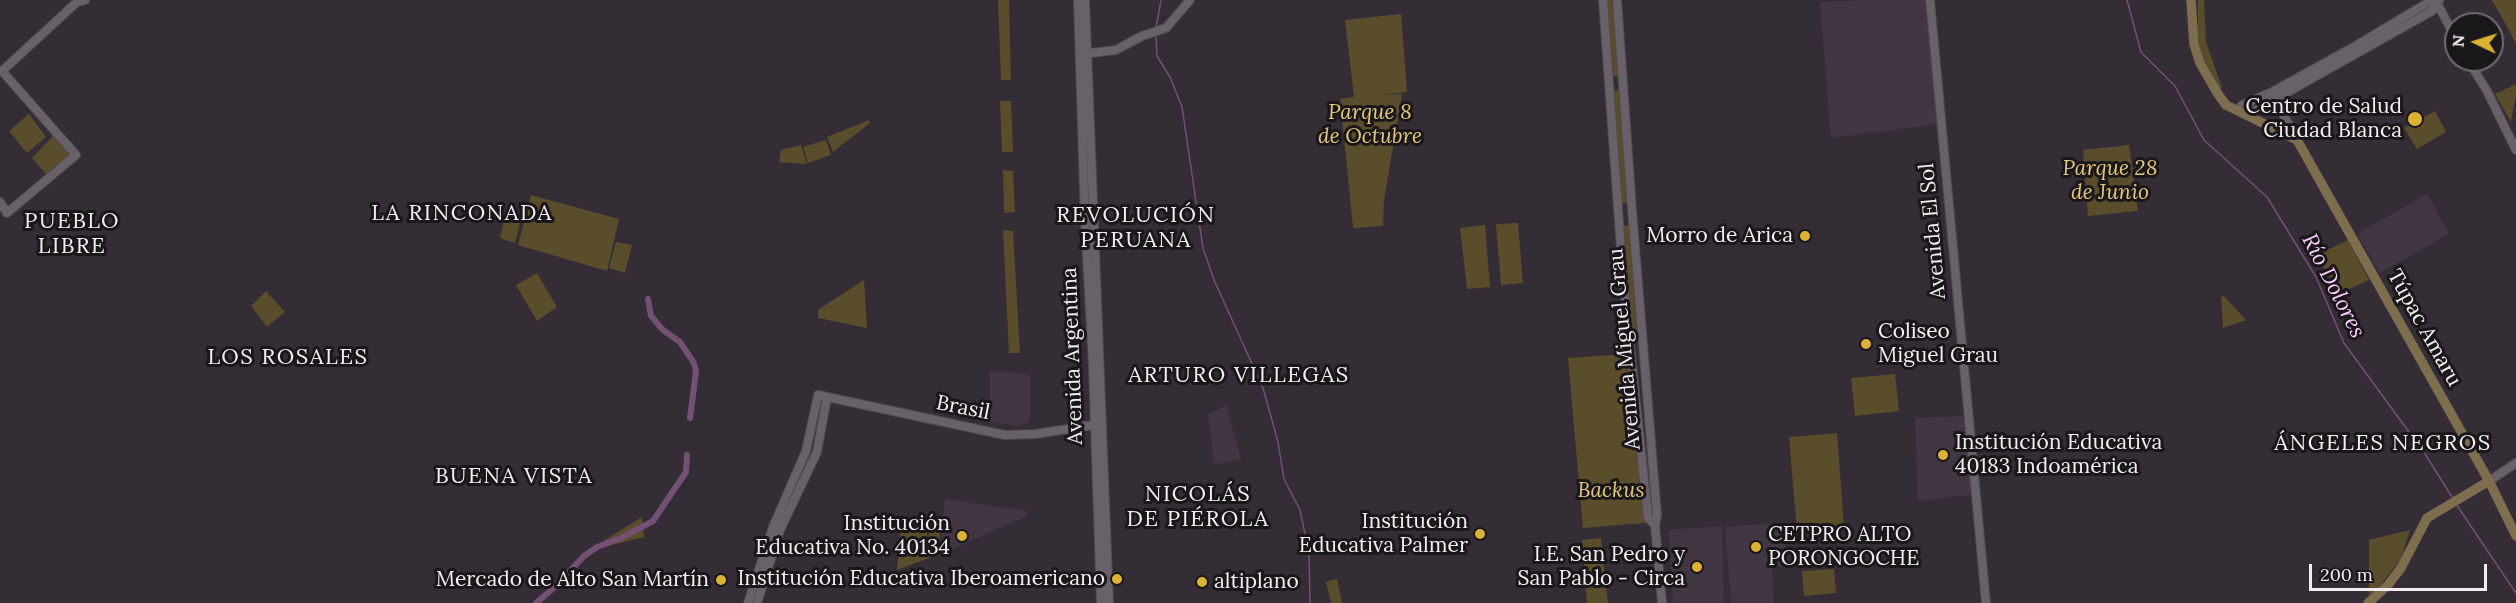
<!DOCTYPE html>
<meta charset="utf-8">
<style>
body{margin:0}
#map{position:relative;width:2516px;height:603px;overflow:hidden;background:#342d35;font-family:Lora,serif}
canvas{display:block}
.north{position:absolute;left:2444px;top:12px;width:60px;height:60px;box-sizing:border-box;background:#1a171a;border:2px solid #706d70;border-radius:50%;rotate:274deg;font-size:16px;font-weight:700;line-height:24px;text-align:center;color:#f2edf2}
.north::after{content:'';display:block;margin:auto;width:21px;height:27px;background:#dbb233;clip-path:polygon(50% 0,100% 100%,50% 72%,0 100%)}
.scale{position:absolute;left:2309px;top:564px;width:178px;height:27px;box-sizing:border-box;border:3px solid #f2edf2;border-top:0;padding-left:8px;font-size:18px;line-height:21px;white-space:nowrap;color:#f2edf2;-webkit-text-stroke:4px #1a171a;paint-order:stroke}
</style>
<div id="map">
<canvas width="2516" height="603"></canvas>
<div class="north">N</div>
<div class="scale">200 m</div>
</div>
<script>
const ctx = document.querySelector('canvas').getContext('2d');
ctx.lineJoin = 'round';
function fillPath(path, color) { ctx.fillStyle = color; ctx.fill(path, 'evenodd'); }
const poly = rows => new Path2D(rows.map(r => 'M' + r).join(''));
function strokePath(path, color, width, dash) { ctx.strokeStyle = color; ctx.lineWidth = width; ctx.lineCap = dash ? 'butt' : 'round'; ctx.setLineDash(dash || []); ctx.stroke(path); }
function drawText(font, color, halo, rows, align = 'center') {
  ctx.font = font + ' Lora,serif'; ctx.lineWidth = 6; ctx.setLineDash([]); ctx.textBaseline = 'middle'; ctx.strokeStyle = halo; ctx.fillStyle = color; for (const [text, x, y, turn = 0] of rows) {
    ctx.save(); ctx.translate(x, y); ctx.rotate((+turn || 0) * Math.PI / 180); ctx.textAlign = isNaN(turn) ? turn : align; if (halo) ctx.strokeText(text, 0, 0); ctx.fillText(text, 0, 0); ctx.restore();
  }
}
fillPath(poly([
 [1868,0,1925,0,1937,124,1831,138,1820,2],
 [2427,194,2449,234,2380,273,2357,234],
 [990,370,1030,375,1030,422,1017,426,990,422],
 [1226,405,1241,460,1214,464,1208,415],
 [1966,416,1972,492,1970,495,1923,500,1918,498,1915,418],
 [945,499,1027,511,1027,516,939,555],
 [1784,523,1787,566,1772,568,1774,603,1731,603,1725,527],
 [1722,526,1724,603,1673,603,1669,530]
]), '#423643');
fillPath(poly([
 [998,0,1009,0,1011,80,1001,80],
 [1606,0,1612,0,1619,76,1613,76],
 [2198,0,2204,0,2206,42,2222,88,2219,89,2200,52,2198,34],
 [2492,0,2516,0,2516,44,2506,25],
 [1401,14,1407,92,1380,95,1402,94,1384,200,1383,226,1355,228,1353,227,1340,99,1354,97,1345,20],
 [2516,84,2516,94,2511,122,2495,94],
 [1619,90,1628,203,1620,203,1612,91],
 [1000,101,1011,101,1013,152,1002,152],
 [2435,111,2446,132,2417,149,2404,128],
 [29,114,46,137,27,153,9,131],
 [869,120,870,123,833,152,827,137],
 [54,135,72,156,46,174,32,158],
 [826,140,831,155,808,163,803,147],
 [801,145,807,164,779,162,781,150],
 [2129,145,2138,211,2088,216,2083,150],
 [1003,170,1013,171,1015,212,1004,213],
 [531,195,619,219,607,271,518,245],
 [506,212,522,216,515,243,500,238],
 [1518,223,1523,283,1501,285,1496,224],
 [1485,225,1490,287,1467,289,1460,228],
 [1629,225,1640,335,1633,335,1623,226],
 [1003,230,1013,231,1020,353,1009,353],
 [2348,240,2369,280,2338,294,2317,255],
 [616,242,632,245,625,273,609,268],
 [537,273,557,307,537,321,516,285],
 [864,280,867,328,818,318,818,310],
 [266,291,285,312,267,327,251,306],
 [2224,296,2246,320,2223,328,2221,297],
 [1626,354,1645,523,1583,528,1568,358],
 [1895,374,1899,411,1855,416,1851,378],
 [1837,433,1844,528,1797,531,1789,437],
 [642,517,644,537,587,551],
 [901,519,928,522,926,551,937,552,937,555,897,570],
 [930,522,941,523,938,551,927,549],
 [2410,530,2401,559,2369,599,2369,540],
 [1601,538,1608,603,1587,603,1582,540],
 [1834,569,1836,593,1804,596,1802,571],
 [1337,579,1342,603,1331,603,1326,582]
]), '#5a4d2b');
strokePath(poly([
 [2127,0,2141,52,2175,86,2204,140,2267,197,2316,277,2344,343,2425,454,2452,497],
 [1156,28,1161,0],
 [1156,36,1157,56,1170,77,1182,107,1203,248,1214,280,1263,388,1278,442,1284,479,1300,510,1309,553,1310,603],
 [2456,504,2516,593]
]), '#745075', 1.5);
strokePath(poly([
 [648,299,651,316,663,330,680,342,694,363,696,371,690,418],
 [536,603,556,586,584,556,597,547,621,538,653,521,686,472,687,455]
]), '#745075', 6);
const tertiary = poly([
 [1078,0,1085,220,1093,366,1101,603],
 [1085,0,1109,603],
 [1603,0,1623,278,1648,518,1655,525],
 [1617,0,1632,210,1657,515,1655,525,1662,603],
 [1930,0,1986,603],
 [2437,3,2456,39],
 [1082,54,1116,50,1142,36,1166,28,1190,0],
 [2468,60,2487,91,2516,150],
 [2276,101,2297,140],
 [2238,111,2242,105,2272,92,2352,48,2429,2,2437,3],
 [2247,115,2432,11,2439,1],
 [0,202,7,213,76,155,2,71,77,2,85,0],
 [2489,481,2516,463],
 [748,603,773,527,806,451,818,395,1005,435,1036,434,1099,424],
 [757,603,780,530,817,452,827,397]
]);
const secondary = poly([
 [2191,0,2194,44,2200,63,2218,94,2226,105,2297,140,2489,481,2516,536],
 [2368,603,2388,585,2401,568,2427,518,2489,481]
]);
strokePath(tertiary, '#4f494f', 10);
strokePath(secondary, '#4f494f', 10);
strokePath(tertiary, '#696169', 8);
strokePath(secondary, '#7f6e4e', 9);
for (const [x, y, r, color] of [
 [2415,119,8,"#dbb233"],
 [1805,236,6,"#dbb233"],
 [1866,344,6,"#dbb233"],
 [1943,455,6,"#dbb233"],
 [1480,534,6,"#dbb233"],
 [962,536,6,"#dbb233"],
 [1756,547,6,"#dbb233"],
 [1697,567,6,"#dbb233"],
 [1117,579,6,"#dbb233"],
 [721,580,6,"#dbb233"],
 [1202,582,6,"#dbb233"]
]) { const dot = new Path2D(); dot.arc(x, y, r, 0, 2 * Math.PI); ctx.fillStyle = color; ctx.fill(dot); strokePath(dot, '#1a171a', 2); }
drawText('21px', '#f2edf2', '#1a171a', [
 ["Centro de Salud",2402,107],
 ["Ciudad Blanca",2402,131],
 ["Morro de Arica",1793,236],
 ["Coliseo",1878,332,"left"],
 ["Miguel Grau",1878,356,"left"],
 ["Institución Educativa",1955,443,"left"],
 ["40183 Indoamérica",1955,467,"left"],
 ["Institución",1468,522],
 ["Educativa Palmer",1468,546],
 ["Institución",950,524],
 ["Educativa No. 40134",950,548],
 ["CETPRO ALTO",1768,535,"left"],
 ["PORONGOCHE",1768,559,"left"],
 ["I.E. San Pedro y",1685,555],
 ["San Pablo - Circa",1685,579],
 ["Institución Educativa Iberoamericano",1105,579],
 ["Mercado de Alto San Martín",709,580],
 ["altiplano",1214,582,"left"]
], 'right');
drawText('italic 21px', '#e3c77a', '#1a171a', [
 ["Parque 8",1370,113],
 ["de Octubre",1370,137],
 ["Parque 28",2110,169],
 ["de Junio",2110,193],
 ["Backus",1611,491]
]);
drawText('21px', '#f2edf2', '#1a171a', [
 ["Avenida El Sol",1933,231,-95],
 ["Túpac Amaru",2424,328,61],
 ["Avenida Miguel Grau",1625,349,-95],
 ["Avenida Argentina",1073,356,-92],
 ["Brasil",963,408,11]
]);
ctx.letterSpacing = '1.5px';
drawText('22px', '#f2edf2', '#1a171a', [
 ["LA RINCONADA",462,214],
 ["REVOLUCIÓN",1136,216],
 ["PERUANA",1136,241],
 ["PUEBLO",72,222],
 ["LIBRE",72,247],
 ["LOS ROSALES",288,358],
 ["ARTURO VILLEGAS",1239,376],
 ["ÁNGELES NEGROS",2383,444],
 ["BUENA VISTA",514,477],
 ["NICOLÁS",1198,495],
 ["DE PIÉROLA",1198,520]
]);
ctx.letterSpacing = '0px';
drawText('italic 22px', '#fccefd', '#1a171a', [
 ["Río Dolores",2333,286,63]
]);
</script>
